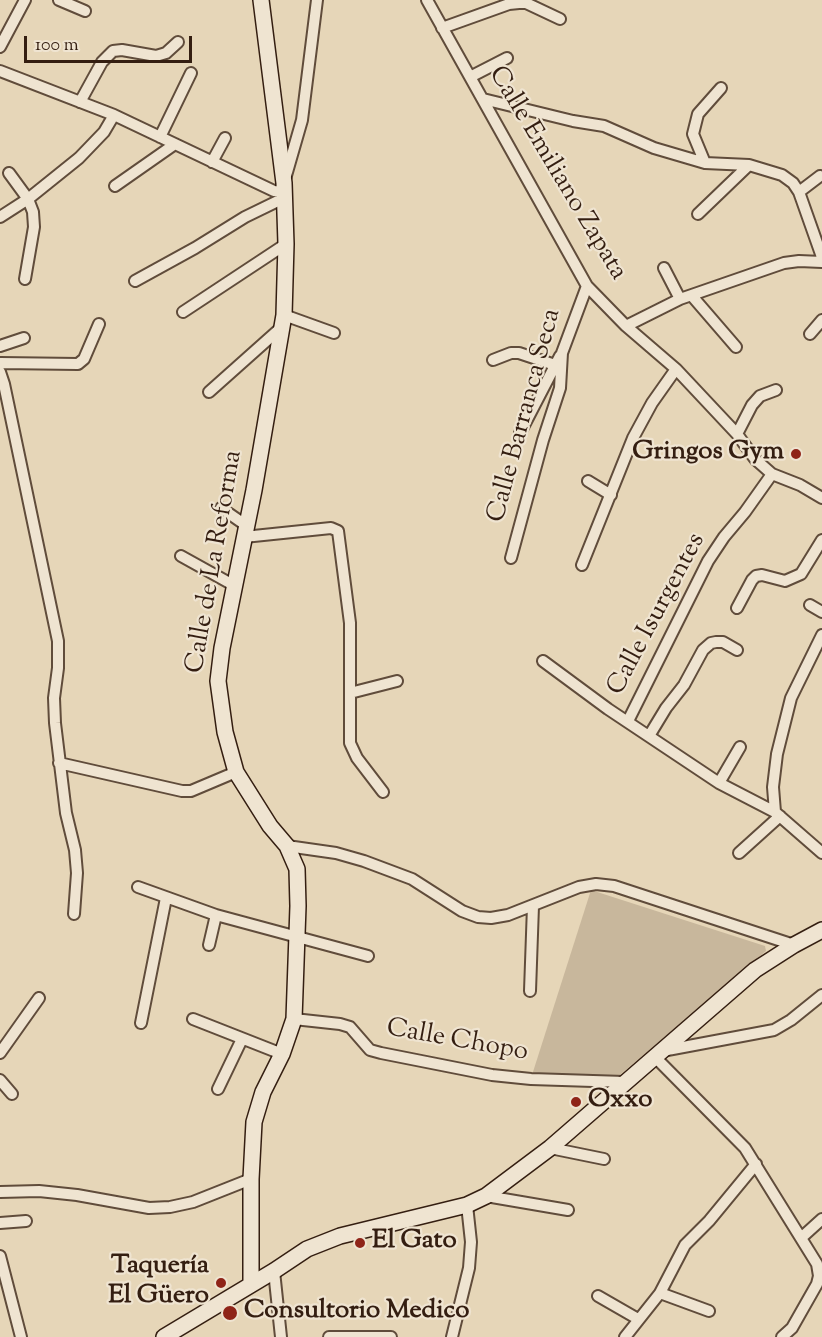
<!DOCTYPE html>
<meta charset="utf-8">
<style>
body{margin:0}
#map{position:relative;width:822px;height:1337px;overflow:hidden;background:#e6d6b8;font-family:"Sorts Mill Goudy",serif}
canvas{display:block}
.scale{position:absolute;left:24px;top:36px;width:168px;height:27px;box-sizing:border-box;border:3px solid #341e11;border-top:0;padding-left:8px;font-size:18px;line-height:21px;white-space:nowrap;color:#341e11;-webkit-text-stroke:4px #efe4d1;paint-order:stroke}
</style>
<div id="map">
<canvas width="822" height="1337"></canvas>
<div class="scale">100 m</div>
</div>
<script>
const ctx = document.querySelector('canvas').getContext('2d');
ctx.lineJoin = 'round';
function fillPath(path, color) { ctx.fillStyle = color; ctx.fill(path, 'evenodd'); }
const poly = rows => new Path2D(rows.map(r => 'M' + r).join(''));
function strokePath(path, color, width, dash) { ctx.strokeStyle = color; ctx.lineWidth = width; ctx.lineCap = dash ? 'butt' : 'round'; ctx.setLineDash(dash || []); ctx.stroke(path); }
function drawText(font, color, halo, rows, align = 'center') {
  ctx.font = font + ' "Sorts Mill Goudy",serif'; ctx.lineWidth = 4.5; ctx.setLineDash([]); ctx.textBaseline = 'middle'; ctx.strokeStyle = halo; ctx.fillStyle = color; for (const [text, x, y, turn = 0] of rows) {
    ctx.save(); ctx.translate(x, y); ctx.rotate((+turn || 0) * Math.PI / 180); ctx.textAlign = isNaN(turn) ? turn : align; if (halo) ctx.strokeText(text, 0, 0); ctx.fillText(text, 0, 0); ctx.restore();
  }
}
fillPath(poly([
 [591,890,765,946,766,951,615,1079,532,1075]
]), '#c8b79c');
const street = poly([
 [59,0,85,11],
 [427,0,587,286,626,326,676,369,737,434,755,459,772,474,800,485,822,498],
 [442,28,509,4,519,3,526,3,560,19],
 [0,47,25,0],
 [0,71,114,115,274,191,284,192],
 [470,77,507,58],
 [483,99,573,121,604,126,654,148,705,163,749,165,782,175,793,183,799,192,822,257],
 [80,102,102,62,113,51,122,50,156,56,166,53,178,42],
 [160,137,191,73],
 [212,162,225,138],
 [705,163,693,134,698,114,721,88],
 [9,173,28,199,33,212,34,227,25,279],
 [285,179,302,120,317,0],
 [115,186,175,144],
 [799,192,820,176],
 [698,214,749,165],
 [0,217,28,199,79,158,104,132,114,115],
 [664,268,680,299],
 [135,281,195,248,245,217,284,198],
 [692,296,736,347],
 [183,312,286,244],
 [284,315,334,333],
 [626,326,680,299,784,263,799,261,822,262],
 [810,334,822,320],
 [0,346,24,338],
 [493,360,511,353,519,353,555,365],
 [0,363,78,364,84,359,99,324],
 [0,372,4,384,58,641,58,668,54,698,55,723,66,813,75,850,77,873,74,914],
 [209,392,283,326],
 [520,433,560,356],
 [737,434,752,405,760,396,776,390],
 [588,481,611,495],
 [221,508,247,526],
 [244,537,331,528,338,531,350,623,350,743,357,758,383,792],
 [181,556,235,586],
 [511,558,543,440,560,388,562,353,587,286],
 [582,565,633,438,652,403,676,369],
 [810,605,822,612],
 [737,608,752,580,756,576,762,575,785,581,801,574,822,540],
 [543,661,608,709,719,783,775,812,822,853],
 [350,693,397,681],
 [628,721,708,561,724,537,745,512,772,474],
 [649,736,666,708,684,685,703,650,711,643,716,642,723,642,737,650],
 [59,763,182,791,191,791,236,772],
 [719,783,740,747],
 [775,812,773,787,777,754,791,698,822,635],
 [287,846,336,853,364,861,412,879,462,911,478,917,491,918,508,915,579,887,596,884,614,886,794,945],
 [739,853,780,816],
 [138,887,216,915,368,956],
 [209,945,216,915],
 [530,991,533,906],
 [193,1019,282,1054],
 [294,1019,340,1024,350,1027,370,1050,381,1053,492,1075,531,1079,624,1082],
 [141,1023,166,898],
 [662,1051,774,1030,791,1020,822,995],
 [0,1053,39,998],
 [655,1057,745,1148,817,1264,819,1276,817,1284,792,1328,782,1337],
 [0,1080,12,1094],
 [218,1089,242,1039],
 [550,1148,604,1159],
 [0,1192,39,1191,77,1195,149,1208,170,1207,193,1202,251,1179],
 [486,1196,568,1210],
 [0,1223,26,1221],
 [801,1238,822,1219],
 [0,1256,21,1337],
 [274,1271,281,1337],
 [660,1293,709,1311],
 [598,1296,638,1319],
 [329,1337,391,1337],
 [452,1337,469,1268,471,1242,467,1205],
 [625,1337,660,1293,685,1245,709,1221,756,1164]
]);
const secondary = poly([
 [251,1284,251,1179,254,1122,263,1092,282,1054,294,1019,298,906,297,869,287,846,270,826,236,772,225,732,218,681,222,648,254,490,284,315,286,244,284,183,261,0],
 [164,1337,274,1271,307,1249,340,1236,467,1205,486,1196,550,1148,755,970,794,945,822,930]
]);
strokePath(street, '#604c3b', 14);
strokePath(secondary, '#341e11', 18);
strokePath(street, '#efe4d1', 10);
strokePath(secondary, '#efe4d1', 15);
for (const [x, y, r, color] of [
 [796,454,6,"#8f2418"],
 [576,1102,6,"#8f2418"],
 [360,1243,6,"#8f2418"],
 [221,1283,6,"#8f2418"],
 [230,1313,8,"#8f2418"]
]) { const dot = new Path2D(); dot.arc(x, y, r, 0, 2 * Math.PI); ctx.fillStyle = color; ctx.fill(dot); strokePath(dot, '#efe4d1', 2); }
drawText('26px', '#341e11', '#efe4d1', [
 ["Calle Emiliano Zapata",556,174,59],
 ["Calle Barranca Seca",526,416,-75],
 ["Calle de La Reforma",216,562,-80],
 ["Calle Isurgentes",658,615,-62],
 ["Calle Chopo",457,1042,10]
]);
drawText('bold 26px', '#341e11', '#efe4d1', [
 ["Gringos Gym",784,454,"right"],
 ["Oxxo",588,1102],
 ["El Gato",372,1243],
 ["Taquería",209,1268,"right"],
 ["El Güero",209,1298,"right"],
 ["Consultorio Medico",244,1313]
], 'left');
</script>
